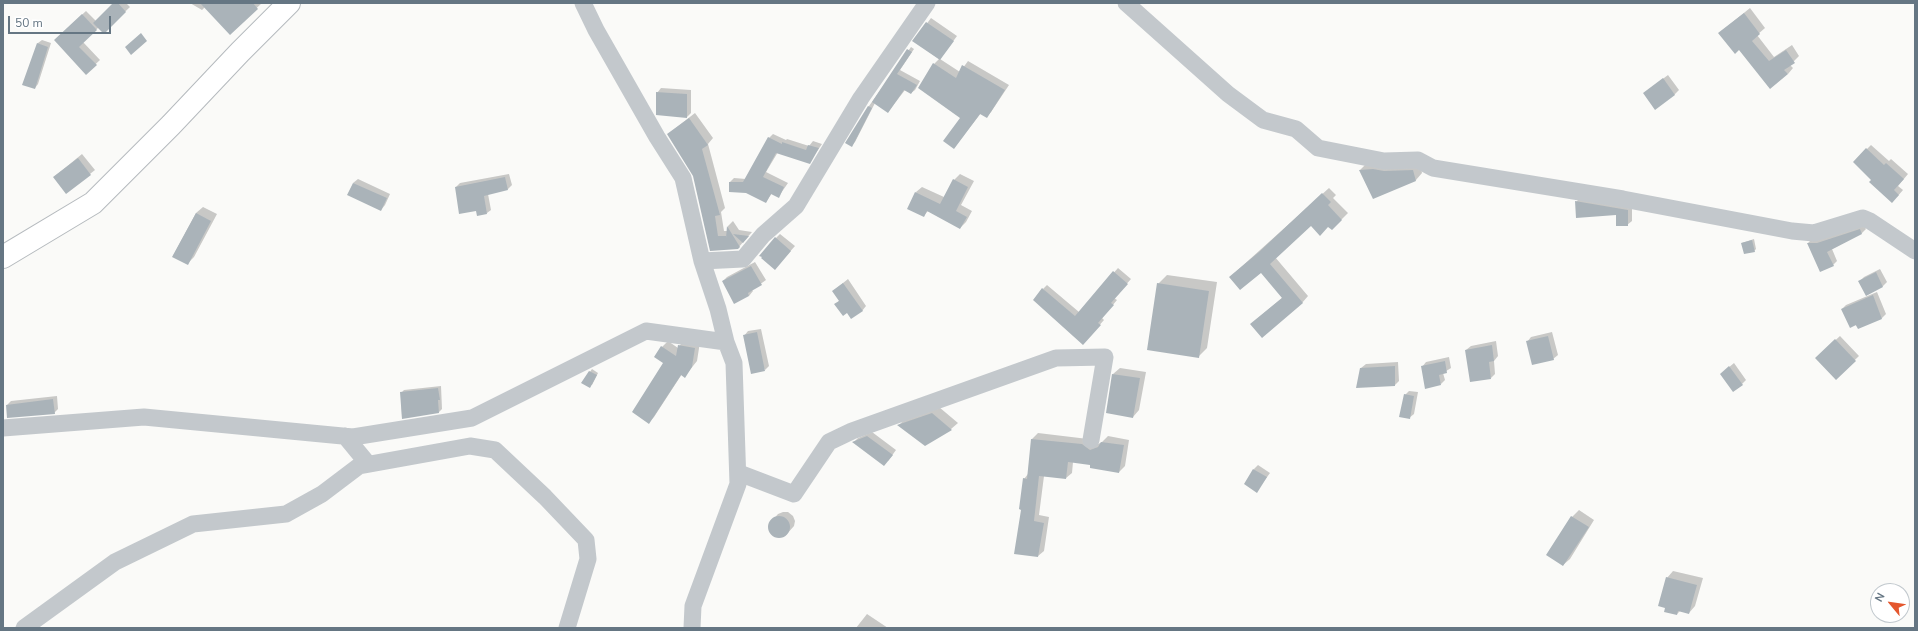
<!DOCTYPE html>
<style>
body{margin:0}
#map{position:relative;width:1918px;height:631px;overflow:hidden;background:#fafaf8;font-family:"Nunito Sans",sans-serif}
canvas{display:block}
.frame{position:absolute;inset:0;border:4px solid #657683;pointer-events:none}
.north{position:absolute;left:1870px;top:583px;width:40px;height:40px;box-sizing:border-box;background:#fff;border:1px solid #c1c8cd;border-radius:50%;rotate:299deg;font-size:11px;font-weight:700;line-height:16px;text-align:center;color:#657683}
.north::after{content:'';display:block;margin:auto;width:14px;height:18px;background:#e4572e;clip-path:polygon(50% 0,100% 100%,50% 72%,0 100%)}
.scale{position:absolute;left:8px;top:16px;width:103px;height:18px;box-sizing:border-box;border:2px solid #657683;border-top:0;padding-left:5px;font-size:12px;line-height:14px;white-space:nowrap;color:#657683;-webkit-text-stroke:3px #fff;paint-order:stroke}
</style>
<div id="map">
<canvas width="1918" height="631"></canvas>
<div class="frame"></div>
<div class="north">N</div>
<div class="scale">50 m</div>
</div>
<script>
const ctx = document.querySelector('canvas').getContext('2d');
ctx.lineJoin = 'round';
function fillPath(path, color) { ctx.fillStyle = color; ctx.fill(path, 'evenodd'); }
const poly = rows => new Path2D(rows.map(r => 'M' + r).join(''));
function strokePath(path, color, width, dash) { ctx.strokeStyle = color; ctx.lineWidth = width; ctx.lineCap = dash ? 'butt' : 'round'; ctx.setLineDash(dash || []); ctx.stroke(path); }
fillPath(poly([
 [114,3,126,3,130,7,104,32,99,27,83,42,100,60,86,73,55,40,86,11,96,21],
 [190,3,262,3,230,33,205,7,202,10],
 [1750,8,1765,28,1757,35,1774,57,1792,45,1799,56,1790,65,1793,68,1788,74,1740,49,1719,33],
 [931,18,957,36,940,59,960,72,968,61,1009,85,991,112,986,117,981,113,954,148,961,118,934,64,939,59,914,41],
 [42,40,51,43,38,84,35,88,23,84,38,43],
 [911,47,914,49,900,70,920,81,915,90,911,93,905,90,888,112,875,103,855,142,852,145,847,143,869,106],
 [1668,75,1679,90,1674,95,1644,93],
 [661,88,691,90,691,113,687,117,657,93],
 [695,113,713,138,708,144,725,208,721,212,724,231,728,231,728,226,733,221,739,230,752,232,738,248,711,250,694,175,668,134],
 [773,134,786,140,787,139,809,146,813,141,822,144,809,163,778,152,766,172,788,183,779,196,772,193,766,202,730,182,734,178,746,179,769,138],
 [1871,145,1889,161,1891,159,1908,174,1898,186,1903,190,1897,197,1873,180,1854,162],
 [82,154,95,170,66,193,54,177],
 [1366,164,1420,164,1422,173,1416,180,1360,170],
 [509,174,512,185,508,189,488,194,491,210,487,213,477,210,456,187,460,183],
 [960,174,974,181,961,205,972,211,966,222,960,228,928,211,923,216,916,192,922,187,944,197,954,180],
 [358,179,390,194,385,205,381,210,353,183],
 [1329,188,1336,195,1333,198,1348,213,1332,229,1329,225,1311,225,1275,257,1308,296,1302,303,1258,318,1283,297,1261,272,1230,277],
 [1580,198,1632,206,1632,221,1627,225,1617,214,1576,202],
 [203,207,217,214,194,257,187,264,173,256,196,213],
 [1864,226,1866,229,1862,233,1832,249,1837,261,1833,265,1821,271,1808,243,1812,239],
 [780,234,795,246,779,264,776,238],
 [1754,239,1756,249,1754,251,1742,243],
 [755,262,766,280,752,290,753,291,749,296,723,281,727,277],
 [1118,268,1131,279,1114,298,1117,300,1102,318,1104,320,1087,339,1043,289,1047,285,1079,312],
 [1880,269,1887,282,1883,286,1866,294,1860,281,1864,277],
 [1167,275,1217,282,1207,348,1198,357,1158,284],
 [848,279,866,306,862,311,848,312,836,304,840,300,833,291],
 [1877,292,1886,314,1882,318,1858,328,1842,309,1846,305],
 [761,329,769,366,765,370,744,336,748,331],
 [1552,332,1558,355,1553,359,1527,342,1531,337],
 [1840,336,1859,356,1836,378,1816,358],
 [684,340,700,342,697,361,685,376,682,374,654,417,649,422,665,363,662,347,668,341,678,348],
 [1496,341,1498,356,1494,361,1495,374,1491,378,1466,350,1471,346],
 [1449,357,1451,368,1443,373,1445,380,1441,384,1422,367,1426,362],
 [1398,362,1399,381,1395,385,1357,387,1361,368,1366,364],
 [1734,363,1746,380,1742,384,1721,374],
 [1120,368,1146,372,1139,410,1133,417,1113,374],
 [592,369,598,373,592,385,582,383],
 [441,386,442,409,439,412,402,418,401,393,404,390],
 [1409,391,1418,392,1414,414,1409,418,1405,395],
 [57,396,58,409,54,413,7,405,11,401],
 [939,407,958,423,951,429,925,445,899,425,905,419],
 [872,432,896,450,888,461,854,442,858,438],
 [1038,433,1088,439,1096,445,1102,442,1108,436,1129,440,1125,466,1119,472,1091,464,1073,462,1072,473,1066,478,1044,476,1039,515,1049,517,1044,551,1038,556,1022,509,1024,479,1028,474,1032,439],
 [1258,465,1270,473,1257,491,1254,469],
 [1579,510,1594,520,1570,559,1563,565,1548,555,1572,517],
 [783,512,788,512,793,516,795,521,794,526,786,535,781,537,775,536,771,533,769,528,770,523,778,514],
 [1673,571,1703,578,1695,606,1689,613,1680,611,1677,614,1667,578],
 [867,614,888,628,856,628]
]), '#0003');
fillPath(poly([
 [113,3,118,3,126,12,104,34,93,23],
 [200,3,253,3,258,9,230,35],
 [1744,13,1760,34,1752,41,1769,61,1786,50,1795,63,1784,70,1788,74,1770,89,1739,50,1735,54,1718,33],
 [82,14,97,30,79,47,97,65,86,75,54,40],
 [926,22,954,41,940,60,912,41],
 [141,33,147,41,131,55,125,47],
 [37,43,48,47,35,89,22,85],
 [907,49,912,52,897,74,917,85,911,94,904,90,888,113,872,102],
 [933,63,956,78,962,65,1005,90,987,118,980,114,954,149,943,141,960,118,918,88],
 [1663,78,1675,95,1655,110,1643,93],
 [656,92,687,94,687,118,656,115],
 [868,106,872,108,852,147,845,143],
 [689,118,708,145,702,149,720,215,715,216,718,236,726,236,726,238,727,226,740,247,738,249,710,251,693,176,667,134],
 [768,137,782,144,782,142,806,150,808,145,819,148,810,164,776,153,763,177,784,187,779,198,771,194,766,203,746,193,729,192,729,182,743,182],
 [1866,148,1884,165,1886,163,1904,179,1894,190,1899,195,1892,203,1869,182,1871,180,1853,162],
 [78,158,91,175,66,194,53,177],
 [1373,169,1384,171,1413,170,1416,181,1373,199,1359,170],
 [505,177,508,190,484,196,487,214,477,216,476,211,459,214,455,187],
 [953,179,968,187,956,211,967,217,960,229,927,211,924,217,907,209,915,192,940,204],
 [353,183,387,198,381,211,347,195],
 [1322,193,1331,202,1328,205,1342,220,1332,230,1328,227,1320,236,1311,226,1270,264,1303,303,1262,338,1250,324,1282,298,1261,273,1240,290,1229,277,1259,252],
 [1575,201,1628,210,1628,226,1616,226,1616,215,1576,218],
 [196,213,211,221,188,265,172,257],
 [1860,229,1862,234,1827,252,1834,266,1820,272,1807,243,1817,243],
 [733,234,749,236,743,243],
 [775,237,791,251,775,270,761,258,762,257,759,256],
 [1752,240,1755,252,1744,254,1741,243],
 [751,266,762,285,748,293,749,296,734,304,722,281],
 [1113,271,1128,284,1111,303,1114,305,1098,323,1101,325,1083,345,1033,300,1042,288,1075,316],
 [1876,272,1883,287,1866,296,1858,281],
 [843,283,863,311,851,319,847,313,843,316,834,304,839,301,832,291],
 [1157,283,1209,291,1199,358,1147,350],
 [1873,295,1882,319,1858,329,1856,325,1850,328,1841,309],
 [757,332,765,371,751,374,743,335],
 [1548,336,1554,360,1532,365,1526,341],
 [1835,339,1856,361,1836,380,1815,358],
 [678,345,695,348,692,367,685,378,681,375,649,424,632,412,663,363,654,357,661,346,676,356],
 [1492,345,1494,361,1489,362,1491,379,1470,382,1465,350],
 [1445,361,1447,373,1439,375,1441,385,1425,389,1421,366],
 [1395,366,1395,386,1356,388,1360,368],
 [1729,366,1743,385,1733,392,1720,374],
 [589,371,597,375,590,388,581,383],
 [1112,374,1140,378,1133,418,1106,413],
 [438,388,440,400,438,400,439,413,402,419,400,392],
 [1404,394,1414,396,1410,419,1399,417],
 [53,399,55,414,7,418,6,405],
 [932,413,952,430,925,446,897,425],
 [867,436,893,455,884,466,852,442],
 [1031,439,1082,444,1090,450,1098,447,1101,442,1124,445,1119,473,1090,468,1090,465,1068,462,1066,479,1039,476,1034,521,1044,523,1038,557,1014,554,1021,510,1019,509,1023,478,1027,479],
 [1253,469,1267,477,1257,493,1244,484],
 '768 527a11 11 0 1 1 22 0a11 11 0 1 1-22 0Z',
 [1571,516,1589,527,1563,566,1546,555],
 [1666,577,1697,585,1689,614,1678,611,1677,615,1664,612,1665,608,1658,606]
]), '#aab3b9');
const major = poly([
 [3,257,93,203,171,125,240,52,289,3]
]);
strokePath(major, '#b5babe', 24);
strokePath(poly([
 [583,3,596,30,657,137,683,178,702,261,718,309,726,342],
 [1126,3,1228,94,1263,120,1296,129,1318,148,1384,161,1418,160,1433,168,1623,199,1792,231,1814,233,1863,218,1870,221,1915,251],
 [702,261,743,259,763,235,796,206,861,98,927,3],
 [3,428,144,417,353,437,472,418,646,331,726,342,734,363,738,484,693,606,692,628],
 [345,436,368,464],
 [739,473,794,494,829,442,852,431,1056,358,1105,357,1091,440],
 [24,628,115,562,193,524,286,514,322,494,359,466,470,446,495,450,545,497,586,540,588,559,567,628]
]), '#c3c8cc', 17);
strokePath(major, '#fff', 22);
</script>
